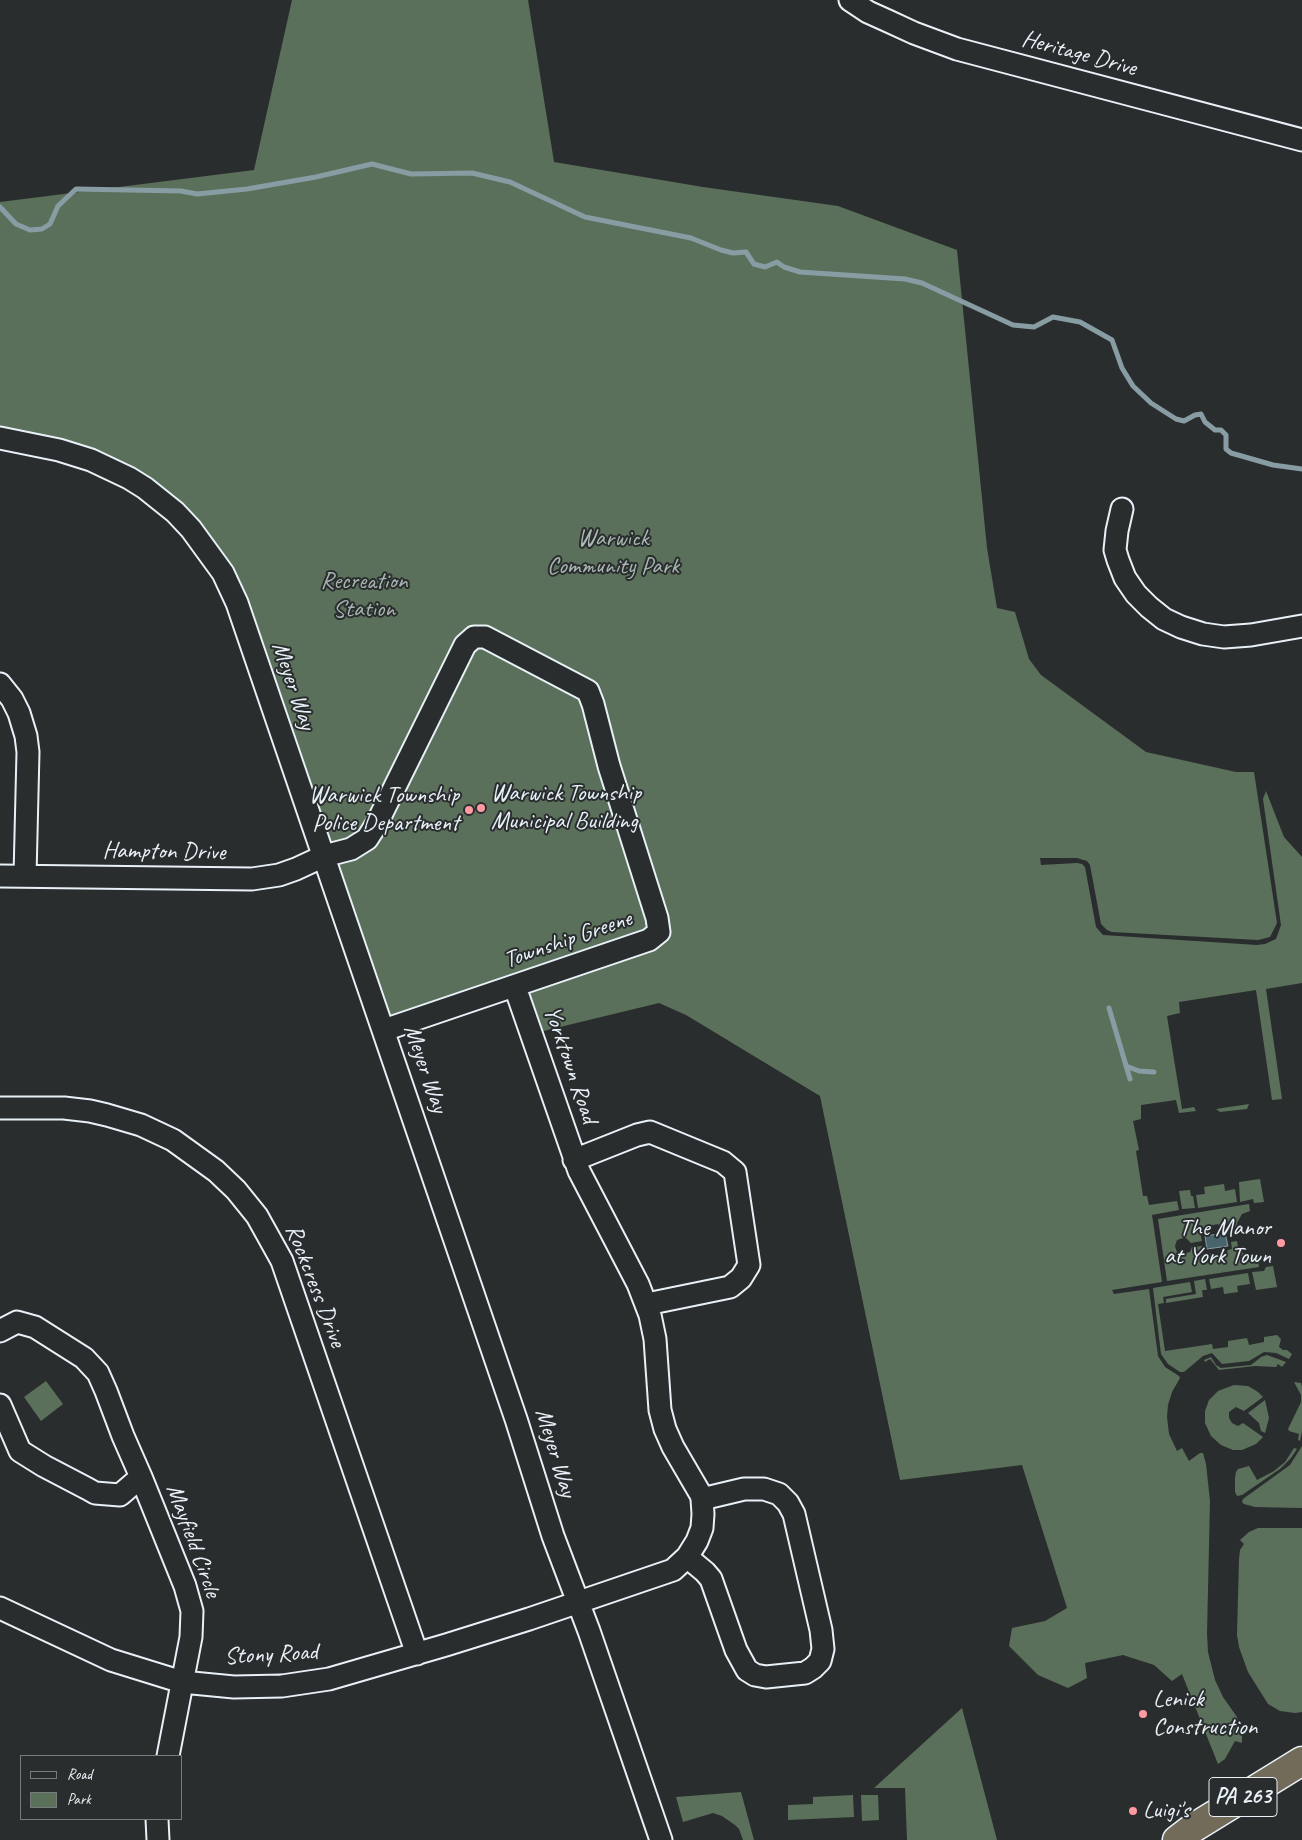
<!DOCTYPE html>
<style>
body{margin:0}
#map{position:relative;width:1302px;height:1840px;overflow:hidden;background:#2a2d2e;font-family:Caveat,sans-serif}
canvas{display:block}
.legend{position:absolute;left:20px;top:1755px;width:162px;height:65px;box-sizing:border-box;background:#2a2d2e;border:1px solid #767b7f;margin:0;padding:6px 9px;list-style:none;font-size:15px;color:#e8f1f8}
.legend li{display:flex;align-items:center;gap:10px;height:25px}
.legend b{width:25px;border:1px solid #767b7f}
</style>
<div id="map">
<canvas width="1302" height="1840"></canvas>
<ul class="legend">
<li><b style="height:6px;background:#2a2d2e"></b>Road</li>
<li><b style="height:14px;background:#5b705b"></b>Park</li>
</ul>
</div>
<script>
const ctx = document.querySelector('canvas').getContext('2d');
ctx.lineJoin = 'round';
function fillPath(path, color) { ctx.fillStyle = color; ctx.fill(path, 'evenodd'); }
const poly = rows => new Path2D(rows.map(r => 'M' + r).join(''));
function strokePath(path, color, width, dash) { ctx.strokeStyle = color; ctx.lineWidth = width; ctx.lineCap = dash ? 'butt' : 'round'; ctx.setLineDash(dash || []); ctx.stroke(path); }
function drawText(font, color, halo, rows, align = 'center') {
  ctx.font = font + ' Caveat,sans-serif'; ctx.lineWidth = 4; ctx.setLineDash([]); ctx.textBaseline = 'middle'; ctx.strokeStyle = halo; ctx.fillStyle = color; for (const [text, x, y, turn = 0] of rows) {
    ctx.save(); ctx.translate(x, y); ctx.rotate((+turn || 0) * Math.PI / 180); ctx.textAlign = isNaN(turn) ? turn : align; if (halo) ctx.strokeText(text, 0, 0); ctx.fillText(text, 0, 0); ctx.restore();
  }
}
fillPath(poly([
 [292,0,528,0,554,162,703,187,838,206,957,250,987,548,997,608,1015,612,1029,659,1041,675,1146,752,1236,772,1254,772,1277,923,1270,937,1258,940,1112,932,1107,930,1101,924,1090,865,1087,861,1077,858,1040,858,1041,865,1077,863,1082,864,1085,867,1096,927,1103,935,1257,945,1265,944,1276,939,1281,925,1263,799,1266,791,1284,837,1302,857,1302,983,1266,989,1282,1099,1272,1100,1256,990,1179,1002,1180,1013,1167,1016,1182,1109,1194,1107,1196,1111,1179,1113,1176,1100,1141,1105,1141,1119,1133,1121,1139,1150,1136,1151,1143,1196,1147,1196,1149,1205,1177,1201,1179,1210,1152,1215,1162,1282,1112,1290,1114,1294,1149,1289,1158,1356,1165,1367,1179,1376,1180,1378,1172,1392,1168,1405,1167,1417,1169,1434,1177,1451,1182,1448,1189,1461,1200,1453,1203,1453,1206,1464,1210,1501,1207,1633,1208,1652,1215,1680,1223,1697,1237,1717,1242,1731,1242,1743,1235,1741,1225,1759,1218,1764,1182,1674,1172,1681,1154,1665,1123,1655,1085,1663,1087,1678,1068,1688,1038,1675,1009,1646,1012,1628,1045,1621,1067,1608,1022,1465,900,1480,820,1096,686,1015,659,1003,531,1034,515,987,384,1030,223,573,129,478,0,439,0,202,254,170],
 [1249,1104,1247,1109,1220,1112,1216,1109],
 [1260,1179,1264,1202,1254,1203,1253,1199,1240,1202,1239,1182],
 [1224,1184,1225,1191,1235,1189,1237,1202,1198,1208,1196,1195,1205,1194,1204,1187],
 [1190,1190,1191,1196,1193,1196,1195,1208,1182,1209,1179,1191],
 [1249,1204,1250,1211,1242,1214,1237,1223,1236,1235,1230,1236,1229,1228,1222,1229,1218,1224,1209,1226,1207,1231,1200,1232,1202,1241,1191,1243,1186,1238,1183,1238,1177,1240,1175,1246,1177,1252,1183,1254,1190,1252,1192,1247,1202,1246,1204,1255,1212,1253,1216,1258,1225,1256,1228,1250,1232,1249,1231,1242,1237,1241,1238,1247,1243,1253,1249,1258,1258,1259,1259,1267,1167,1281,1158,1219],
 [1273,1266,1277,1287,1256,1290,1252,1272,1264,1271,1266,1267],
 [1248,1273,1250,1284,1237,1286,1238,1292,1224,1294,1223,1287,1211,1289,1209,1279],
 [1205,1279,1207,1290,1202,1290,1203,1297,1166,1303,1166,1299,1196,1294,1194,1281],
 [1190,1282,1192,1292,1163,1297,1164,1303,1158,1304,1165,1351,1212,1344,1213,1349,1228,1347,1228,1341,1247,1338,1249,1345,1264,1342,1264,1337,1277,1335,1281,1339,1279,1347,1283,1350,1287,1350,1292,1354,1289,1359,1276,1353,1264,1352,1249,1361,1222,1364,1212,1353,1203,1356,1184,1372,1180,1372,1168,1364,1161,1354,1153,1288],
 [1267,1355,1286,1362,1282,1367,1278,1364,1276,1367,1255,1366,1219,1370,1210,1359,1205,1362,1204,1360,1211,1357,1216,1365,1221,1368,1251,1365,1261,1357],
 [46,1381,63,1404,41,1421,24,1397],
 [1294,1382,1301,1383,1302,1387,1302,1431,1300,1441,1298,1440,1299,1434,1289,1431,1288,1429,1301,1402,1301,1395],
 [1234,1385,1248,1386,1258,1392,1263,1397,1244,1411,1236,1407,1229,1412,1229,1418,1232,1423,1238,1426,1243,1423,1263,1437,1256,1444,1242,1450,1233,1450,1221,1445,1211,1436,1205,1423,1205,1411,1209,1400,1218,1391],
 [1265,1400,1269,1418,1265,1433,1261,1431,1259,1423,1248,1413],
 [1302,1446,1302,1508,1255,1507,1244,1504,1242,1502,1243,1499,1290,1465],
 [1294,1448,1297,1449,1291,1458,1280,1469,1242,1495,1237,1496,1235,1492,1235,1478,1236,1472,1238,1469,1249,1466,1257,1480,1274,1471,1285,1462],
 [1258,1528,1302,1528,1302,1712,1295,1713,1280,1711,1268,1704,1248,1672,1239,1647,1237,1635,1239,1559,1240,1550,1244,1544,1240,1540,1249,1532],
 [962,1708,997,1840,907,1840,905,1788,874,1788],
 [741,1792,754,1840,743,1840,739,1829,735,1825,722,1816,713,1813,683,1822,676,1797],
 [853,1795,854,1817,788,1820,788,1805,813,1804,813,1797],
 [861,1795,878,1795,879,1820,862,1821]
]), '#5b705b');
const water = poly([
 [1225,1233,1228,1246,1207,1249,1205,1236,1225,1233]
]);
fillPath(water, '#47656b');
strokePath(water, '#879da3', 1);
strokePath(poly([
 [0,207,16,224,30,230,42,229,50,224,58,206,76,189,181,191,197,194,247,189,316,177,372,164,411,174,472,173,510,182,585,217,691,238,721,250,733,253,746,252,754,264,765,267,777,262,784,267,800,272,905,279,922,283,1013,325,1034,327,1053,317,1080,322,1112,340,1122,368,1133,386,1151,403,1176,419,1184,421,1195,415,1201,414,1205,422,1215,430,1221,430,1226,435,1226,449,1231,453,1273,465,1302,469],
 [1109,1008,1130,1079],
 [1126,1066,1139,1071,1154,1072]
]), '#879da3', 5);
const minor = poly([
 [850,0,868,12,888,21,914,33,957,49,1302,140],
 [0,438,59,450,91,460,129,478,145,488,175,512,191,529,223,573,237,603,516,1419,553,1536,589,1631,661,1840],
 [1122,509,1117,531,1115,550,1118,560,1125,578,1136,594,1149,607,1164,619,1181,627,1203,634,1224,637,1251,635,1302,626],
 [0,684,12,699,19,713,26,736,28,752,25,876],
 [0,876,252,879,279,875,296,869,324,856,351,849,367,839,376,825,465,645,474,637,485,637,588,691,593,704,609,766,657,918,659,932,649,940,384,1030],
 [0,1108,64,1108,90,1111,107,1115,141,1125,173,1140,216,1171,236,1190,257,1216,282,1261,417,1654],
 [574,1160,637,1135,650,1132,723,1162,735,1172,749,1265,741,1278,730,1287,647,1304],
 [0,1331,17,1322,35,1327,84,1358,98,1373,106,1391,123,1436,141,1477,120,1495,95,1493,88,1489,44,1466,20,1451,0,1405],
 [141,1477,185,1586,192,1611,191,1637,168,1756],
 [687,1557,705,1572,711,1579,736,1650,747,1670,755,1675,766,1677,805,1673,813,1668,820,1661,823,1649,821,1630,794,1514,788,1503,779,1494,764,1489,744,1489,702,1499],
 [0,1608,111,1660,182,1682,234,1687,282,1686,329,1679,446,1645,529,1619,673,1570,687,1557,697,1541,702,1528,703,1514,702,1499,701,1495,673,1447,665,1429,660,1410,655,1339,650,1315,638,1284,579,1171,515,987],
 [157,1819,158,1840]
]);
const highway = poly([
 [1177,1840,1190,1830,1302,1761]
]);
strokePath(minor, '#e8f1f8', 25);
strokePath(highway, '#e8f1f8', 31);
strokePath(minor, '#2a2d2e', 21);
strokePath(highway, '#736b5a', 28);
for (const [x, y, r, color] of [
 [481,808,5,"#ff9aa2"],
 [469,810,5,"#ff9aa2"],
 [1281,1243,5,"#ff9aa2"],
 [1143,1714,5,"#ff9aa2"],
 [1133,1811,5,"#ff9aa2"]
]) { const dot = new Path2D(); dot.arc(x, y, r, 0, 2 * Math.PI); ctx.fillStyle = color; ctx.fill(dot); strokePath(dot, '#2a2d2e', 2); }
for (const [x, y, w] of [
 [1243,1797,68]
]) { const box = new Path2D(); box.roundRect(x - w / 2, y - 19.5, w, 39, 4); ctx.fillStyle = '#2a2d2e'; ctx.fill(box); strokePath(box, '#e8f1f8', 1); }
drawText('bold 22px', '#e8f1f8', null, [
 ["PA 263",1243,1797]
]);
drawText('24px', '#e8f1f8', '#2a2d2e', [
 ["Heritage Drive",1079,54,15],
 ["Meyer Way",293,686,71],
 ["Hampton Drive",164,852,1],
 ["Township Greene",568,940,-19],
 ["Yorktown Road",570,1065,71],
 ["Meyer Way",425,1069,71],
 ["Rockcress Drive",315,1286,69],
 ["Meyer Way",555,1453,73],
 ["Mayfield Circle",193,1541,70],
 ["Stony Road",271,1655,-3]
]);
drawText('24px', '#a9b7b1', '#2a2d2e', [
 ["Warwick",613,539],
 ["Community Park",613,567],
 ["Recreation",364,582],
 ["Station",364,610]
]);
drawText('24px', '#e8f1f8', '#2a2d2e', [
 ["Warwick Township",491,794],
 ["Municipal Building",491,822],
 ["Warwick Township",459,796,"right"],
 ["Police Department",459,824,"right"],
 ["The Manor",1271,1229,"right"],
 ["at York Town",1271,1257,"right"],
 ["Lenick",1153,1700],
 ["Construction",1153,1728],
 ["Luigi's",1143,1811]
], 'left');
</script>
